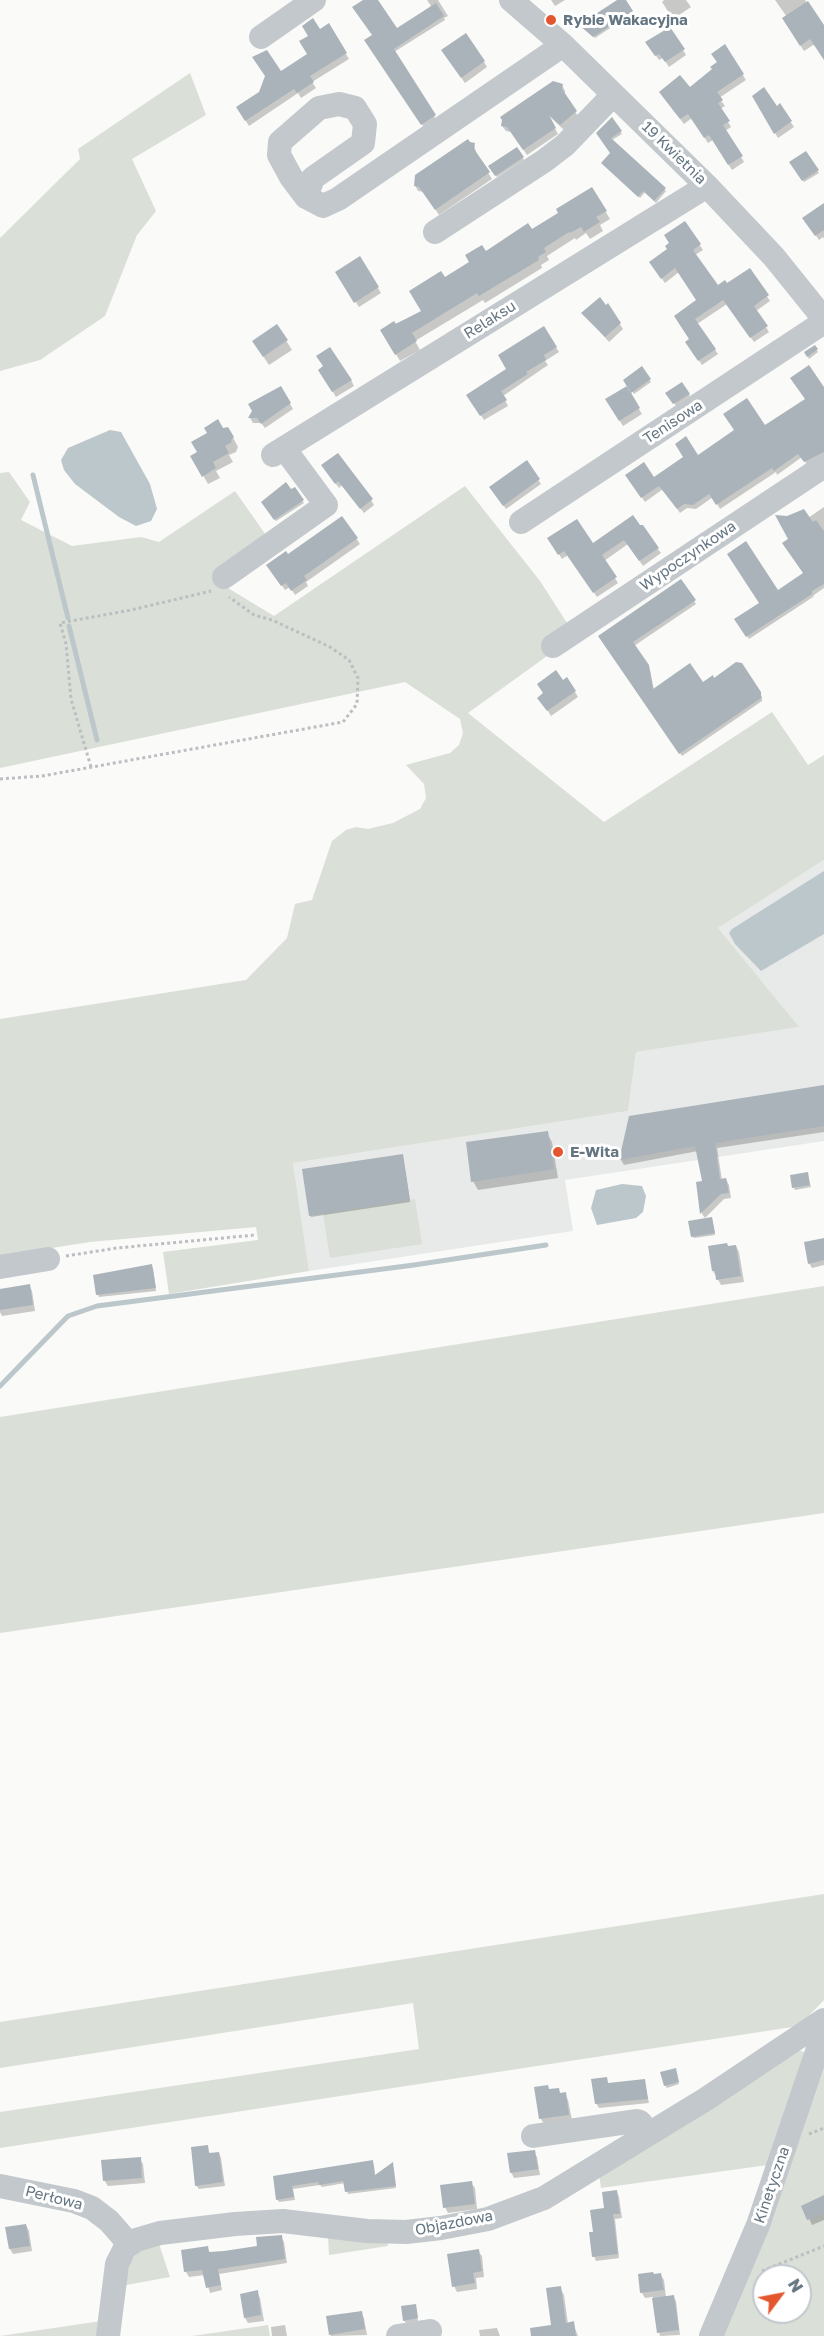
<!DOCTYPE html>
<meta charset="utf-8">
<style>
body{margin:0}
#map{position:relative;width:824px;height:2336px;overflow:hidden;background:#fafaf8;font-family:"Golos Text",sans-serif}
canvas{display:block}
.north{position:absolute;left:752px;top:2264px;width:60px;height:60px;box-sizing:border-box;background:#fff;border:2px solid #c1c8cd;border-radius:50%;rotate:58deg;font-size:16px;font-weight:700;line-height:24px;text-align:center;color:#657683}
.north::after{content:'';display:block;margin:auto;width:21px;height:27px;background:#e4572e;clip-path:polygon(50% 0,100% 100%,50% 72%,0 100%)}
</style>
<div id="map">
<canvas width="824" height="2336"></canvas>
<div class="north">N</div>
</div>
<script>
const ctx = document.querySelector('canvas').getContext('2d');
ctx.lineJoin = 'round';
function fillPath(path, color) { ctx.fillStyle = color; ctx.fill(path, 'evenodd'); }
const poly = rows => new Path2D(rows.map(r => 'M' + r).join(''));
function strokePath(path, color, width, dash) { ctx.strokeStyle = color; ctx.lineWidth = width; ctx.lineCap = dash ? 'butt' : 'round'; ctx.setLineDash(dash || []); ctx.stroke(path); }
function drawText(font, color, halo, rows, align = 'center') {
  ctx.font = font + ' "Golos Text",sans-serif'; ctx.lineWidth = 6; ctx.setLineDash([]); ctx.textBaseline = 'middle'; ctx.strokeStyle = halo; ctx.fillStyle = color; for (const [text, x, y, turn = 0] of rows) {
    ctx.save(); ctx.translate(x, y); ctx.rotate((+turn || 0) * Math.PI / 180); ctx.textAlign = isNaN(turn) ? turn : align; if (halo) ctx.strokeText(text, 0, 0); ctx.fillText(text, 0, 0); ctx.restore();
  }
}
fillPath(poly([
 [824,860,824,1141,565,1180,573,1231,309,1271,293,1163,628,1111,636,1052,798,1027,718,928]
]), '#e8e9e9');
fillPath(poly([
 [190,73,206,115,132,159,156,211,137,235,105,316,40,360,0,371,0,238,80,159,78,149],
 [9,472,30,502,21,520,72,546,141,537,159,542,235,491,268,538,223,585,274,616,465,486,540,581,569,626,554,651,468,713,604,822,772,712,808,765,824,755,824,860,718,928,799,1027,636,1052,628,1111,293,1163,309,1271,169,1294,163,1252,258,1240,256,1227,90,1242,0,1256,0,1019,246,980,287,938,295,904,312,900,332,841,346,830,356,827,368,829,393,823,420,809,426,798,424,784,406,765,450,753,459,745,463,733,460,719,405,682,0,768,0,473],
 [415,1199,422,1244,330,1258,323,1213],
 [824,1286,824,1513,0,1633,0,1417],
 [824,1894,824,2000,799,2026,0,2148,0,2112,419,2049,413,2003,0,2068,0,2022],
 [798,2050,804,2052,807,2056,768,2165,601,2188,599,2174],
 [824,2069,824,2336,722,2336,799,2141],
 [764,2276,800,2276,800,2312,764,2312],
 [328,2236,387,2241,388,2246,329,2255],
 [159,2244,170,2277,126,2285,127,2267,138,2252],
 [101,2321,96,2336,0,2336],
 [268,2325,270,2336,192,2336]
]), '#dadfd7');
fillPath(poly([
 [110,430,121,432,150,484,157,509,151,521,136,526,119,517,75,484,64,470,61,460,68,448],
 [824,871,824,934,761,971,735,944,729,933,732,929],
 [622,1184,642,1186,646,1196,643,1212,636,1218,597,1225,591,1208,596,1190]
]), '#bbc7cb');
fillPath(poly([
 [365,0,376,0,397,30,431,6,427,0,438,0,448,16,444,18,445,20,394,52,436,119,424,127,368,44,374,35],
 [551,0,565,0,555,6],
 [620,0,624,0,633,13,595,38,582,27],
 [664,0,686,0,691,7,673,19,662,2],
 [775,0,805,0,824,29,824,58,815,44,804,51,787,24,787,17],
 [328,25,349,59,312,82,316,88,301,98,298,93,249,126,241,113,281,73,309,55,319,31],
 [647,43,683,50,686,55,669,67,663,58,659,60],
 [725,47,746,80,719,98,725,106,720,109,731,127,725,131,744,162,732,170,713,140,708,143,692,118,684,124,664,98,690,89,714,69],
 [446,56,484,62,487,67,465,83],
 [562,85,565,91,565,95,579,118,564,130,548,115,558,134,527,155,511,132,506,131,502,126],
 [754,96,776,108,780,106,794,127,778,138],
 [611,119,622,134,612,140,666,191,656,203,645,192,640,198,605,165,612,154,598,133],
 [474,145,477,155,492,179,439,215,424,192,418,191,415,185],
 [517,149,524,160,497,177,490,167],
 [806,153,819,173,804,182,791,162],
 [592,189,610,219,600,225,603,231,590,239,586,233,576,240,575,238,547,256,549,260,541,265,542,268,485,303,483,300,415,341,420,350,400,361,382,330,423,311,444,279,485,254,531,231,560,213],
 [824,214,824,239,823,237,819,240,807,223],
 [685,223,703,250,695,255,717,288,727,285,750,270,770,301,756,311,769,332,754,342,727,304,697,324,718,354,702,365,690,347,698,301,679,272,665,283,654,268,669,250],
 [360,258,381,293,359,307,337,273],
 [608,306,623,329,609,342,583,313],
 [277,326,292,350,269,365,259,350],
 [544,328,559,352,545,361,548,365,503,396,508,406,484,420,471,400,508,369],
 [815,347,818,352,809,359,806,353],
 [642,369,651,382,634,394,625,380],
 [320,370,351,380,354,386,336,397],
 [682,384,690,396,676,406,667,393],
 [281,388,293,409,265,428,261,423,253,423,250,418,254,411],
 [626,388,642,414,623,426,607,400],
 [824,389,824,458,808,466,802,457,777,475,776,472,720,509,713,497,696,509,687,508,680,513,663,489,645,502,630,480,654,479,764,428],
 [228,428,238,447,236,452,229,455,233,462,216,471,220,478,208,484,192,456,199,452,223,429],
 [526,462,541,484,506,509,493,491],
 [326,470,371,500,374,505,364,513,342,485,339,488],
 [294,489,304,503,276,521,263,502],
 [824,507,824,588,814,595,813,597,749,639,736,620,805,573,808,518],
 [342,518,360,544,306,582,308,586,295,595,290,587,285,590,271,570],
 [633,518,661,553,643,566,628,544,604,561,618,583,597,597,568,555,562,559,552,543,593,545],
 [681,581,696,604,634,646,650,670,654,690,703,684,760,693,762,697,762,701,682,756,600,636],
 [562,682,575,692,578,697,551,716,543,703],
 [824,1087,824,1132,717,1148,722,1180,726,1179,729,1185,731,1198,724,1199,705,1218,702,1214,698,1183,703,1182,698,1151,624,1165,621,1160,631,1117],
 [547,1133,552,1142,558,1178,478,1190,473,1181],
 [403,1157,410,1202,311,1217,310,1215],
 [807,1173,811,1187,795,1190,794,1188],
 [712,1218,715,1235,694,1238,692,1236],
 [824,1239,824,1265,812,1268,809,1263],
 [736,1246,739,1252,744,1282,721,1285,713,1271,728,1248],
 [153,1268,156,1291,99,1297,98,1295,95,1276],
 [29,1285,32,1291,35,1311,2,1316,0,1312,0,1290],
 [676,2072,679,2084,667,2088,665,2085],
 [606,2078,609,2085,644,2080,649,2103,599,2108,596,2103],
 [536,2088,550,2091,558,2090,561,2095,565,2094,568,2100,572,2120,544,2124,541,2119],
 [207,2147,210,2154,219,2153,221,2158,225,2186,199,2189,196,2185],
 [534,2152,537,2157,540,2175,514,2178,511,2172],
 [140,2159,143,2164,145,2183,108,2186,104,2180],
 [374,2165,375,2176,393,2167,396,2188,348,2194,345,2183,322,2187,320,2185,293,2189,295,2200,279,2202,277,2199,275,2177],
 [471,2183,475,2188,477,2209,448,2213,445,2207],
 [617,2192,619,2197,622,2218,615,2219,619,2258,596,2261,594,2256,595,2233],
 [824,2197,824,2220,812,2225,803,2206],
 [26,2225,29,2231,32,2251,13,2254,10,2249,7,2228],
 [281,2237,284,2242,287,2263,219,2274,222,2290,210,2293,205,2275,189,2277,186,2272,207,2248,211,2254,259,2247],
 [478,2251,482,2256,484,2277,476,2278,477,2289,457,2292,454,2286],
 [660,2274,664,2280,666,2297,673,2296,676,2301,680,2335,660,2336,653,2297,645,2298,642,2293],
 [560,2288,564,2295,568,2324,573,2323,578,2336,552,2336],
 [257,2292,260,2298,264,2321,248,2323,245,2318],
 [416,2308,418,2321,406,2323,404,2320],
 [361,2313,364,2318,367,2335,331,2336,330,2334],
 [285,2325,287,2336,272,2336,271,2327],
 [497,2328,500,2336,480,2336,479,2330]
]), '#0003');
strokePath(poly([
 [33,475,68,618],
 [69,626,97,740],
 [0,1386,68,1316,97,1306,414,1265,546,1245]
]), '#bbc7cb', 5);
fillPath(poly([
 [363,0,378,0,397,28,436,3,444,16,394,49,436,115,421,125,364,40,372,35,352,7],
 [617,0,626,0,633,11,593,37,579,25],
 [808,1,824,25,824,60,810,39,800,46,782,18],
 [313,18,320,29,329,23,347,53,310,76,314,82,297,93,294,89,245,121,236,107,259,92,265,76,252,57,267,50,281,71,307,54,299,41,308,36,302,26],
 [670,27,685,49,665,62,659,54,655,56,645,42],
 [466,33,485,61,461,78,441,50],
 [725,44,744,74,717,92,723,100,718,103,730,121,723,125,743,156,728,165,709,135,704,138,688,114,680,119,659,92,680,75,690,87,712,69,710,67,717,62,711,54],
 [553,81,563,84,562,89,577,111,560,125,549,115,556,128,523,150,507,127,501,126,502,120,500,117],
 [764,87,777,106,780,103,792,121,774,134,752,96],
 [612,117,622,131,611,138,666,188,654,201,643,191,638,197,601,163,610,153,596,133],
 [468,139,470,142,475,143,474,149,490,172,435,210,419,187,414,186,415,175],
 [517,147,524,157,495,176,488,166],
 [806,151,819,170,802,181,789,162],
 [592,187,607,211,596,217,600,222,584,232,581,227,570,233,569,232,544,248,546,252,538,257,539,260,479,296,477,293,412,333,417,341,395,355,380,330,394,321,396,324,421,311,409,291,441,271,445,277,469,262,465,255,482,245,486,251,528,223,532,229,558,213,556,209],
 [824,203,824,230,815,236,802,218],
 [685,221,701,244,693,250,718,285,725,280,727,283,750,268,769,295,754,306,768,326,750,338,723,300,695,319,716,349,698,361,685,342,689,339,674,316,696,300,675,268,661,279,649,262,667,249,665,246,669,243,664,235],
 [360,256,379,287,354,303,335,272],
 [600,297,606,305,608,303,621,323,605,337,581,313],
 [277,324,288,340,263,357,252,341],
 [544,326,557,347,544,355,546,360,526,372,528,374,501,391,507,400,480,416,466,395,506,369,498,355],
 [815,345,818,349,807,357,804,352],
 [330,347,352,380,332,392,318,370,323,366,316,356],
 [809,365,824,387,824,452,804,462,798,454,774,471,772,468,716,505,709,494,693,505,684,504,677,509,659,486,641,498,625,475,644,462,654,477,683,457,675,444,686,436,698,455,734,430,723,414,747,398,765,425,805,399,790,378],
 [642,366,651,379,631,393,623,380],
 [682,382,690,394,673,404,665,393],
 [281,386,291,403,261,424,257,418,248,418,252,411,248,404],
 [627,386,640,408,619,421,605,399],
 [218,419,223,428,228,427,234,437,231,440,232,442,225,446,229,453,213,462,216,468,202,477,190,456,197,452,191,442,207,433,204,428],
 [338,453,373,499,360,509,338,481,335,484,321,465],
 [527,460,540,479,503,506,489,487],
 [286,482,291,489,295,487,304,500,274,520,261,502],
 [804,509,813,522,816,520,824,531,824,584,812,591,812,594,746,637,734,619,759,603,727,554,746,541,778,590,803,573,782,543,788,539,775,515,787,516],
 [633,515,640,525,643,525,659,548,639,561,624,540,602,555,617,577,593,593,564,551,558,555,547,538,577,519,593,543],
 [342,516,358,538,304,576,307,580,291,591,286,583,281,586,266,565,286,551,288,554],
 [681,579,696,600,633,642,649,665,653,689,690,663,703,682,713,675,714,678,736,662,742,663,761,692,761,698,679,754,598,636],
 [556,670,563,680,567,677,576,691,547,711,537,698,543,693,537,684],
 [824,1085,824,1126,715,1143,720,1179,726,1178,729,1193,721,1194,700,1214,696,1182,702,1181,695,1146,619,1160,629,1116],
 [548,1131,554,1169,471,1182,466,1142],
 [403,1154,410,1200,309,1216,302,1169],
 [808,1172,810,1185,792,1188,790,1175],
 [712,1217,715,1233,691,1237,688,1221],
 [824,1238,824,1260,808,1264,804,1242],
 [727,1243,728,1246,736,1245,741,1276,716,1280,715,1271,712,1271,708,1246],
 [152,1264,156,1288,96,1295,93,1275],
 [30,1284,33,1305,0,1310,0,1289],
 [676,2068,679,2082,664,2086,660,2072],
 [607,2077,608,2083,645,2079,648,2099,595,2104,591,2079],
 [548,2085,549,2089,559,2088,560,2093,566,2092,569,2115,539,2119,534,2087],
 [208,2145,209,2153,219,2152,223,2182,195,2186,191,2147],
 [535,2150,538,2169,510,2173,507,2153],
 [141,2157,142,2178,103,2181,101,2160],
 [373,2160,375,2175,393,2162,396,2186,345,2192,343,2181,319,2185,318,2182,292,2186,294,2197,276,2200,273,2176],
 [472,2181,475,2204,443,2208,440,2185],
 [617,2190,620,2214,613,2214,618,2254,592,2257,589,2232,593,2232,590,2210,604,2208,602,2192],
 [824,2195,824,2213,807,2220,801,2206],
 [26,2224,30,2246,9,2249,5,2227],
 [282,2235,285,2259,218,2269,221,2285,206,2288,202,2270,184,2272,181,2250,208,2246,209,2252,224,2251,257,2246,256,2237],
 [479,2249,482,2271,473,2273,475,2283,452,2287,447,2254],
 [653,2272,654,2274,661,2273,664,2290,640,2293,638,2274],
 [561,2286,566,2323,574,2321,576,2336,531,2336,530,2328,551,2325,546,2288],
 [258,2290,261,2315,244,2318,240,2294],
 [674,2295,679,2330,657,2333,652,2298],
 [416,2304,418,2318,403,2321,401,2306],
 [362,2311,365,2329,329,2335,326,2316]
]), '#aab3b9');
strokePath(poly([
 [91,767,71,699,66,644,60,623,131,610,211,591],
 [0,779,42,776,343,722,357,704,358,678,349,660,330,647,272,620,254,615,229,597],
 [66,1256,117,1248,255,1235],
 [809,2134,824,2128],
 [762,2271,824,2246]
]), '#bbbfc2', 3, [3, 3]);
strokePath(poly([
 [511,0,563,45,707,186,774,257,824,319],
 [261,37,314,0],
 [306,197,291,177,279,155,280,142,319,108,339,104,355,108,365,124,363,143,313,178,306,197,323,206,338,199,563,45],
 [435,232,544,161,565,145,613,95],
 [273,455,707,186],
 [521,522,824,322],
 [224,577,326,505,284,448],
 [553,646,824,466],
 [0,1267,48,1259],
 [533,2136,636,2121,640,2122,649,2134],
 [0,2186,74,2201,92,2208,109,2221,129,2244],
 [108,2336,117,2264,125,2248,136,2240,160,2233,235,2224,283,2221,367,2231,406,2232,441,2228,488,2219,544,2198,706,2099,824,2020],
 [398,2336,430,2331],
 [711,2336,758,2225,824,2031]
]), '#c3c8cc', 24);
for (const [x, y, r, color] of [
 [551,20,6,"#e4572e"],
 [558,1152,6,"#e4572e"]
]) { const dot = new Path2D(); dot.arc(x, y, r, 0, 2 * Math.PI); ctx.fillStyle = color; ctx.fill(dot); strokePath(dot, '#fff', 2); }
drawText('bold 15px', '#657683', '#fff', [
 ["Rybie Wakacyjna",563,20],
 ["E-Wita",570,1152]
], 'left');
drawText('15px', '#657683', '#fff', [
 ["19 Kwietnia",674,153,44],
 ["Relaksu",490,320,-32],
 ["Tenisowa",673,422,-33],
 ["Wypoczynkowa",688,556,-34],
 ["Kinetyczna",772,2185,-71],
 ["Perłowa",54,2198,14],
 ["Objazdowa",454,2223,-11]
]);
</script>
